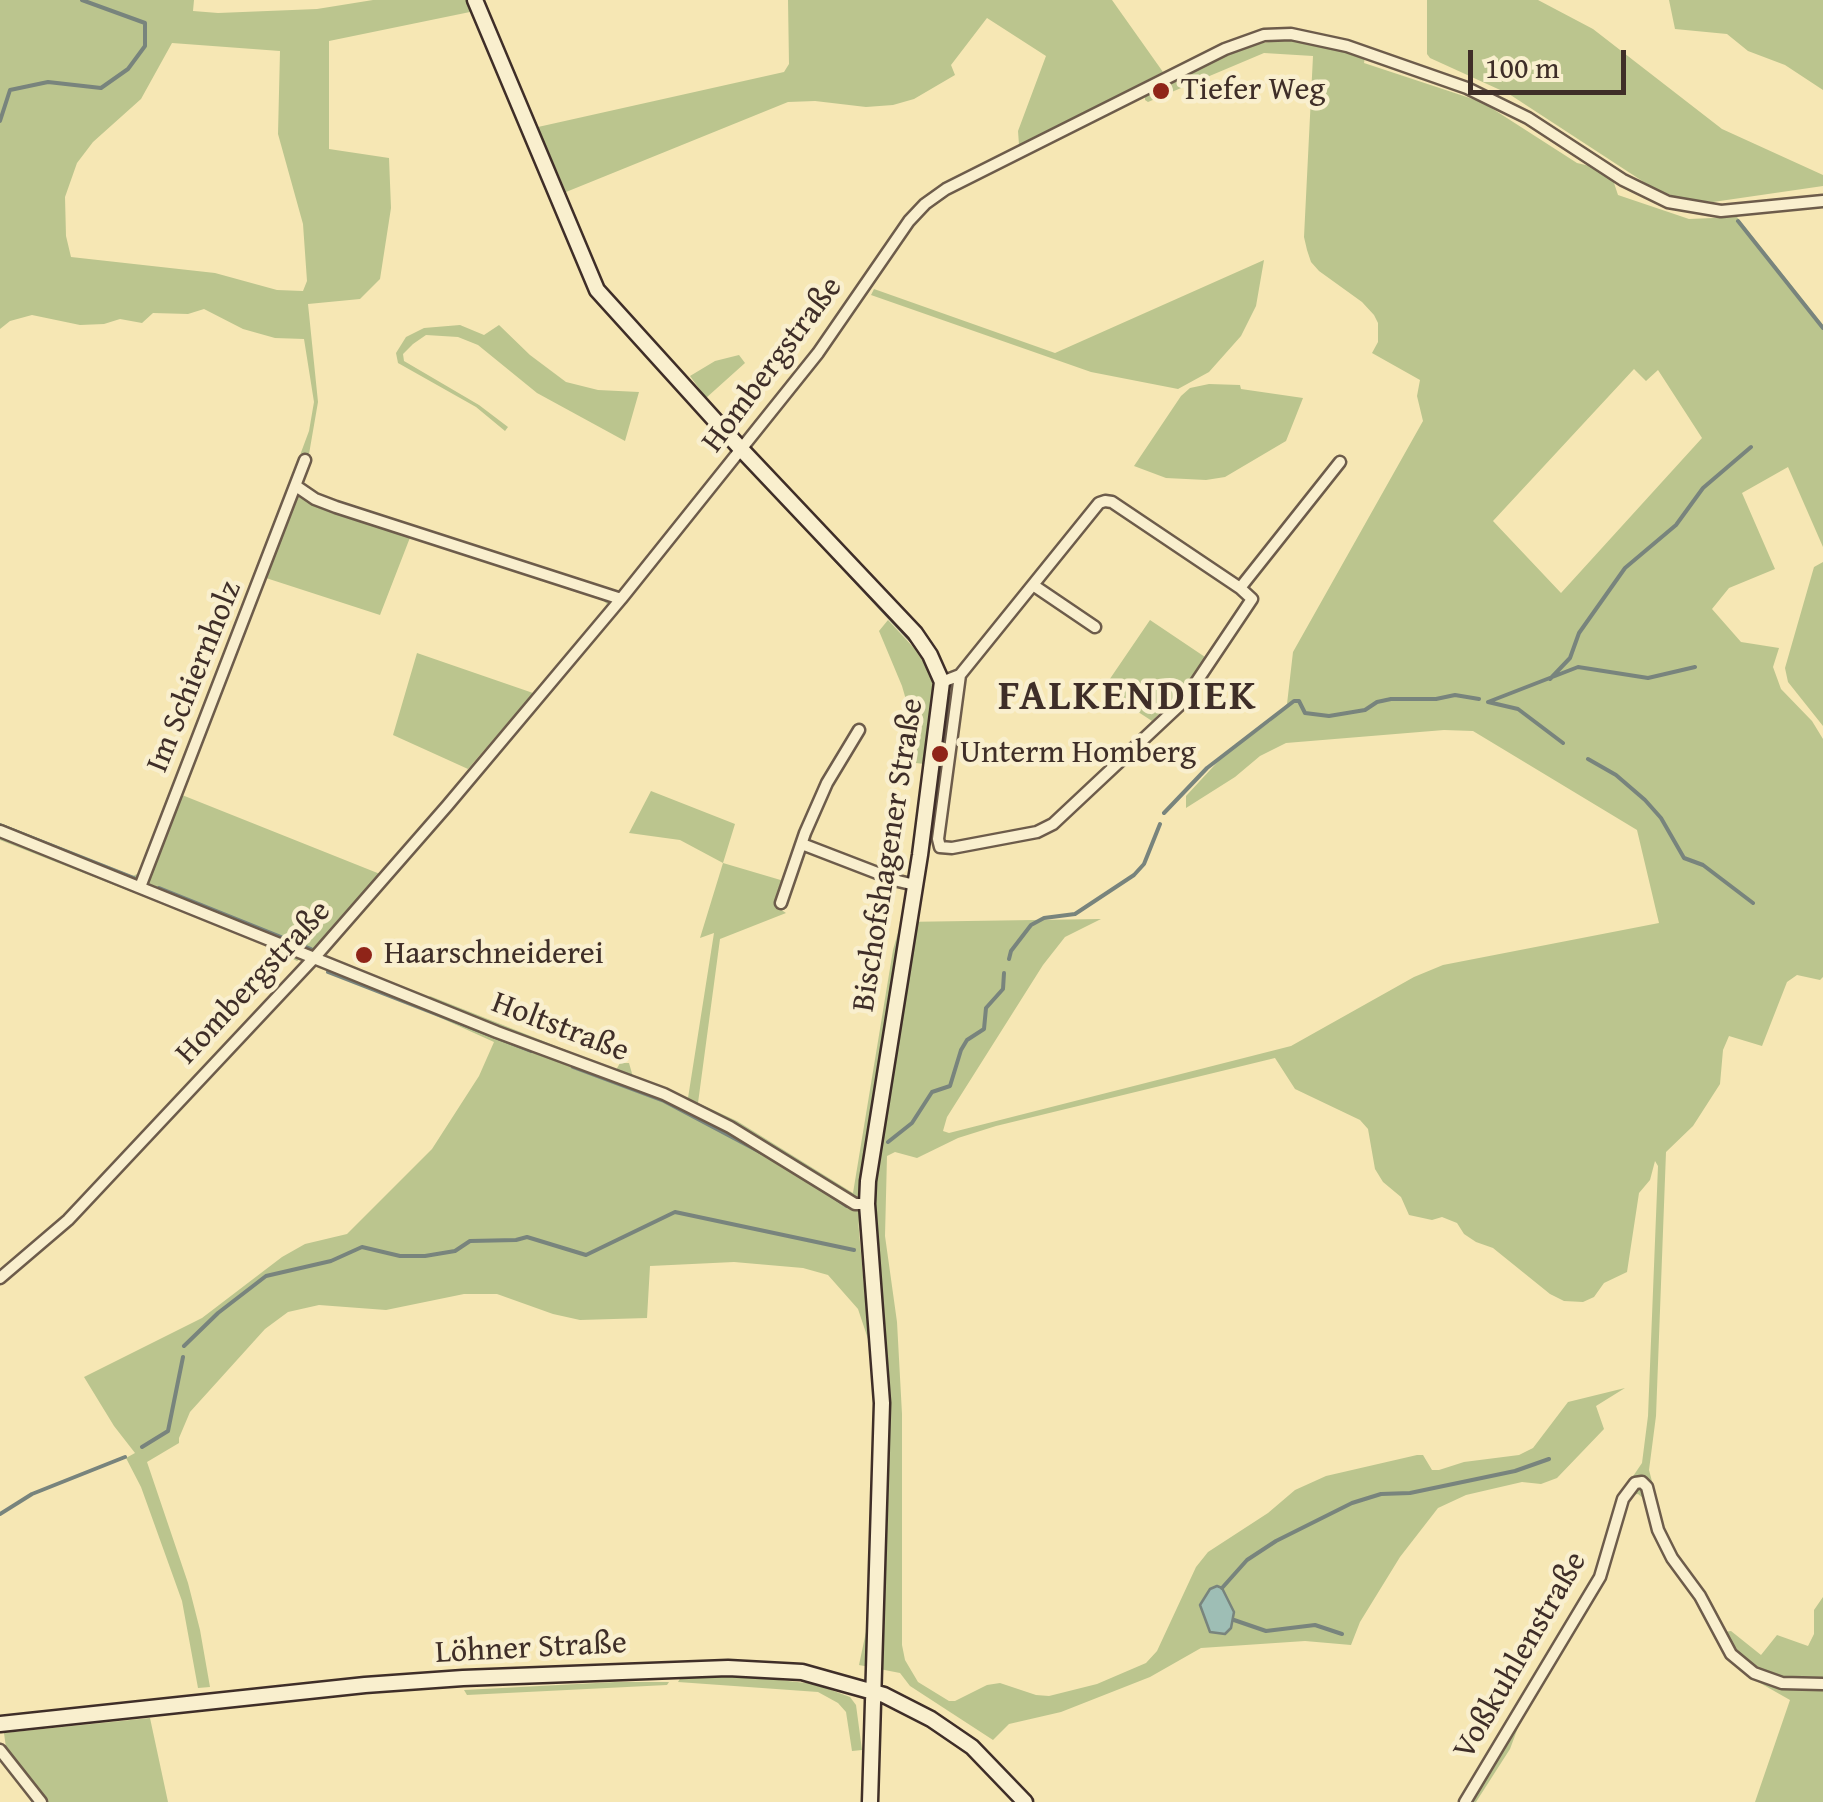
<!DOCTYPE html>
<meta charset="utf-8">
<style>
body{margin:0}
#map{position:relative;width:1823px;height:1802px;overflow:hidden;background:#f6e7b4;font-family:"Gentium Book Plus",serif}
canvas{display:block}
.scale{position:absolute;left:1468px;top:50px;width:158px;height:45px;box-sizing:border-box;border:5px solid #3f2e28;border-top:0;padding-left:12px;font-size:30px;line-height:35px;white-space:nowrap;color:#3f2e28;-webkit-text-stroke:8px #f9efce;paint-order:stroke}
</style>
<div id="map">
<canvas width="1823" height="1802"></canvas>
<div class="scale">100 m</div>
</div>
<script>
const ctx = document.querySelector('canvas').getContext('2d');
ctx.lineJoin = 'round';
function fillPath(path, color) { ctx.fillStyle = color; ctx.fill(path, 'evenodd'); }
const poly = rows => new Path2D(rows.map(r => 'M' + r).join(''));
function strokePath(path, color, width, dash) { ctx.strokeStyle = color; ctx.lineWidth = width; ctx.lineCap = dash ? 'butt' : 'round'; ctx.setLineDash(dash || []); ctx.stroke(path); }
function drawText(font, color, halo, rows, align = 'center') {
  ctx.font = font + ' "Gentium Book Plus",serif'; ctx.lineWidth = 9; ctx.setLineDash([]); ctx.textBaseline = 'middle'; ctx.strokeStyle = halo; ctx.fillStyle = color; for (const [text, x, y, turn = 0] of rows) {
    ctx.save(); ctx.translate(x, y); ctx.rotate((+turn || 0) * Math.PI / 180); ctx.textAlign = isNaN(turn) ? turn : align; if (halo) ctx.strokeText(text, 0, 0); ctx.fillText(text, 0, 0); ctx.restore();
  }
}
fillPath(poly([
 [0,0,194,0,193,11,218,13,317,9,373,0,468,0,470,12,329,41,329,149,389,158,391,208,380,279,360,299,308,304,318,402,304,483,307,490,321,498,619,592,607,604,600,598,411,535,380,615,266,578,219,697,211,694,309,431,314,402,304,339,275,338,243,329,204,309,188,314,153,313,142,323,120,319,104,324,80,325,32,315,10,321,0,329],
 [172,43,280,51,278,134,303,224,307,281,303,291,277,290,215,273,71,257,66,236,65,197,77,163,93,142,141,99],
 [788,0,1112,0,1163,72,1019,145,1018,131,1046,56,987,18,951,65,955,75,914,99,893,105,866,107,815,101,788,102,566,192,538,127,784,72,789,64],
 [1427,0,1538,0,1593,29,1722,129,1823,175,1823,186,1713,202,1678,198,1653,188,1509,94,1430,58,1427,54],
 [1669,0,1823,0,1823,90,1785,65,1748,51,1727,34,1675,29],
 [1291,38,1365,57,1364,63,1482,102,1577,163,1594,167,1613,180,1618,195,1689,219,1737,217,1823,325,1823,547,1788,467,1742,493,1775,569,1729,588,1712,609,1741,642,1779,648,1773,667,1781,689,1812,721,1823,739,1823,977,1820,980,1797,975,1787,982,1762,1046,1729,1036,1723,1050,1720,1084,1693,1126,1666,1152,1656,1416,1649,1470,1664,1527,1677,1555,1702,1589,1724,1632,1731,1631,1761,1655,1777,1635,1808,1646,1814,1634,1814,1610,1823,1597,1823,1802,1755,1802,1790,1700,1753,1679,1727,1657,1702,1609,1667,1560,1654,1531,1648,1502,1638,1494,1632,1495,1628,1502,1603,1581,1520,1722,1510,1749,1476,1802,1461,1802,1597,1575,1619,1497,1642,1463,1648,1416,1658,1166,1655,1161,1650,1180,1639,1193,1627,1272,1604,1283,1594,1297,1583,1302,1564,1301,1550,1294,1493,1248,1476,1242,1464,1234,1457,1223,1442,1217,1432,1220,1409,1215,1401,1197,1383,1182,1375,1169,1368,1129,1360,1120,1295,1089,1275,1058,996,1126,958,1138,917,1158,895,1152,887,1156,885,1236,897,1322,902,1414,902,1645,905,1660,918,1682,949,1701,955,1701,987,1685,1000,1683,1036,1695,1049,1696,1097,1684,1146,1663,1157,1651,1196,1567,1208,1552,1268,1513,1295,1490,1326,1476,1417,1455,1423,1455,1432,1470,1439,1470,1464,1462,1519,1455,1533,1448,1568,1402,1625,1388,1596,1406,1604,1429,1557,1478,1541,1484,1522,1482,1466,1495,1438,1508,1400,1557,1360,1622,1351,1645,1305,1641,1201,1648,1150,1677,1061,1712,1009,1724,993,1740,910,1686,900,1673,859,1665,867,1627,875,1405,869,1293,858,1220,869,1342,858,1309,828,1275,803,1268,734,1262,650,1266,647,1318,580,1320,553,1314,497,1294,464,1294,386,1310,319,1305,288,1312,265,1329,190,1412,179,1438,179,1443,147,1462,188,1583,200,1630,210,1687,198,1688,182,1601,141,1487,126,1458,135,1453,114,1426,84,1377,202,1318,282,1257,305,1244,347,1234,432,1149,479,1076,494,1042,421,1009,430,996,616,1070,620,1063,629,1063,633,1077,688,1098,714,933,700,938,723,863,680,840,629,833,651,791,735,824,723,863,784,881,774,905,786,913,720,939,698,1103,737,1121,853,1193,893,950,901,922,1101,919,1065,937,1043,965,947,1117,943,1131,949,1133,1291,1046,1414,977,1443,965,1659,923,1637,830,1473,731,1444,730,1286,743,1260,756,1235,777,1186,808,1186,796,1224,755,1270,722,1287,704,1293,652,1423,421,1417,396,1420,380,1372,353,1378,342,1378,323,1374,315,1362,302,1319,271,1311,262,1307,250,1304,237,1313,56,1264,53,1148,102,1145,100,1145,95,1162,86,1241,47],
 [1634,369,1646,381,1658,370,1702,438,1561,593,1493,521],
 [1264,260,1256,306,1241,336,1209,372,1178,389,1091,372,871,295,874,289,1055,353],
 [460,325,484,335,499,325,530,355,566,382,598,390,639,392,625,441,537,393,478,345,458,337,426,335,413,344,403,354,404,361,479,405,508,427,505,431,476,407,398,363,396,353,406,337,424,328],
 [739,355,745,363,706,398,690,376,715,361],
 [1209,384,1240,385,1241,389,1303,398,1286,441,1225,477,1206,480,1166,478,1134,466,1181,396,1190,388],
 [1823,562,1823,726,1788,682,1785,668,1814,567],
 [888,620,914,648,932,675,933,696,924,764,916,763,911,717,902,686,879,631],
 [1150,620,1208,659,1186,687,1152,721,1103,689],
 [417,653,533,693,468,769,393,735],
 [172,791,380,874,317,947,297,961,256,941,0,840,0,823,133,876,141,872],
 [743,1676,815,1684,850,1697,856,1705,862,1750,852,1751,846,1712,838,1703,818,1692,678,1682,681,1677],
 [615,1682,669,1682,667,1685,467,1695,464,1690],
 [150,1718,168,1802,36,1802,0,1754,6,1748,4,1733]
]), '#bbc58e');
const water = poly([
 [1217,1586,1222,1588,1234,1612,1231,1628,1225,1634,1210,1632,1200,1605,1210,1589,1217,1586]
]);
fillPath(water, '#9ebeb5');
strokePath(water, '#78847d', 2.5);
strokePath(poly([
 [0,121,10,90,48,82,101,88,128,69,145,46,145,23,82,0],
 [1738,221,1823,328],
 [776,496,916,646],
 [1550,679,1570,658,1579,633,1625,568,1676,525,1703,488,1751,447],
 [1488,702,1518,709,1563,743],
 [1488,702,1578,667,1648,678,1695,667],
 [1588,759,1616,775,1645,800,1661,818,1684,858,1703,865,1753,903],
 [1164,813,1207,768,1294,701,1299,701,1305,713,1329,716,1365,710,1377,702,1391,699,1436,699,1455,695,1479,699],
 [0,825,134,878],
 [929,844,950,698],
 [159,888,311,949],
 [1009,959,1011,951,1031,925,1044,918,1075,914,1134,875,1144,864,1160,824],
 [328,972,531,1051],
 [573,1067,664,1101,762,1153],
 [888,1142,912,1123,932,1092,950,1086,961,1050,967,1040,984,1029,986,1008,1003,989,1004,973],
 [832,1196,847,1206],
 [184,1346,218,1313,266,1276,331,1261,362,1247,400,1256,425,1256,455,1251,470,1241,516,1240,527,1237,586,1255,675,1212,854,1250],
 [142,1447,168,1431,183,1357],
 [0,1514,32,1494,125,1457],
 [1222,1588,1247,1560,1276,1541,1352,1503,1381,1494,1410,1493,1515,1471,1549,1459],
 [1234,1620,1266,1631,1315,1625,1342,1634]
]), '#78847d', 4);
const street = poly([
 [296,486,315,499,336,507,621,599],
 [1033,585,1095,627],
 [1240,588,1340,462],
 [942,682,960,675,938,839,940,847,952,848,1037,832,1053,824,1183,702,1252,599,1240,588,1112,502,1105,501,1099,503,960,675],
 [0,831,497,1032,664,1094,730,1127,855,1204,867,1204],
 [802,844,898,881,915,885],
 [140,887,305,460],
 [781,903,805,833,827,783,859,730],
 [0,1278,68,1220,315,957,447,806,621,599,818,353,909,221,925,204,946,189,1225,49,1264,35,1291,34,1347,46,1467,88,1528,118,1623,180,1668,202,1721,211,1823,201],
 [0,1750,41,1802],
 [1465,1802,1600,1577,1623,1499,1635,1483,1642,1482,1647,1487,1658,1530,1672,1558,1700,1596,1731,1654,1754,1673,1782,1683,1823,1684]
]);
const secondary = poly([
 [475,0,597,290,741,449,915,633,930,655,942,682,920,855,868,1181,867,1204,882,1403,870,1802],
 [0,1724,365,1685,463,1678,728,1668,802,1672,884,1695,931,1719,972,1747,1025,1802]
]);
strokePath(street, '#6d5c4b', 15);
strokePath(secondary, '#3f2e28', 19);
strokePath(street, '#f9efce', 10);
strokePath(secondary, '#f9efce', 14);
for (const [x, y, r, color] of [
 [1161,91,10,"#8f2418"],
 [940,754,10,"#8f2418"],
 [364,955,10,"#8f2418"]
]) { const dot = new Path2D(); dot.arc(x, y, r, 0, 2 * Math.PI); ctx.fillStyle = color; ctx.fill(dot); strokePath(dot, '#f9efce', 4); }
drawText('32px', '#3f2e28', '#f9efce', [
 ["Tiefer Weg",1181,91],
 ["Unterm Homberg",960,754],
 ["Haarschneiderei",384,955]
], 'left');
drawText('32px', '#3f2e28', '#f9efce', [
 ["Hombergstraße",773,365,-53],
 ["Im Schiernholz",195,677,-68],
 ["Bischofshagener Straße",889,855,-81],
 ["Hombergstraße",254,983,-47],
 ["Holtstraße",560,1028,21],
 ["Löhner Straße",531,1649,-3],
 ["Voßkuhlenstraße",1521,1656,-60]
]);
ctx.letterSpacing = '2.5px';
drawText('bold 42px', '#3f2e28', '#f9efce', [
 ["FALKENDIEK",1128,698]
]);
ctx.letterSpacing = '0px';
</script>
